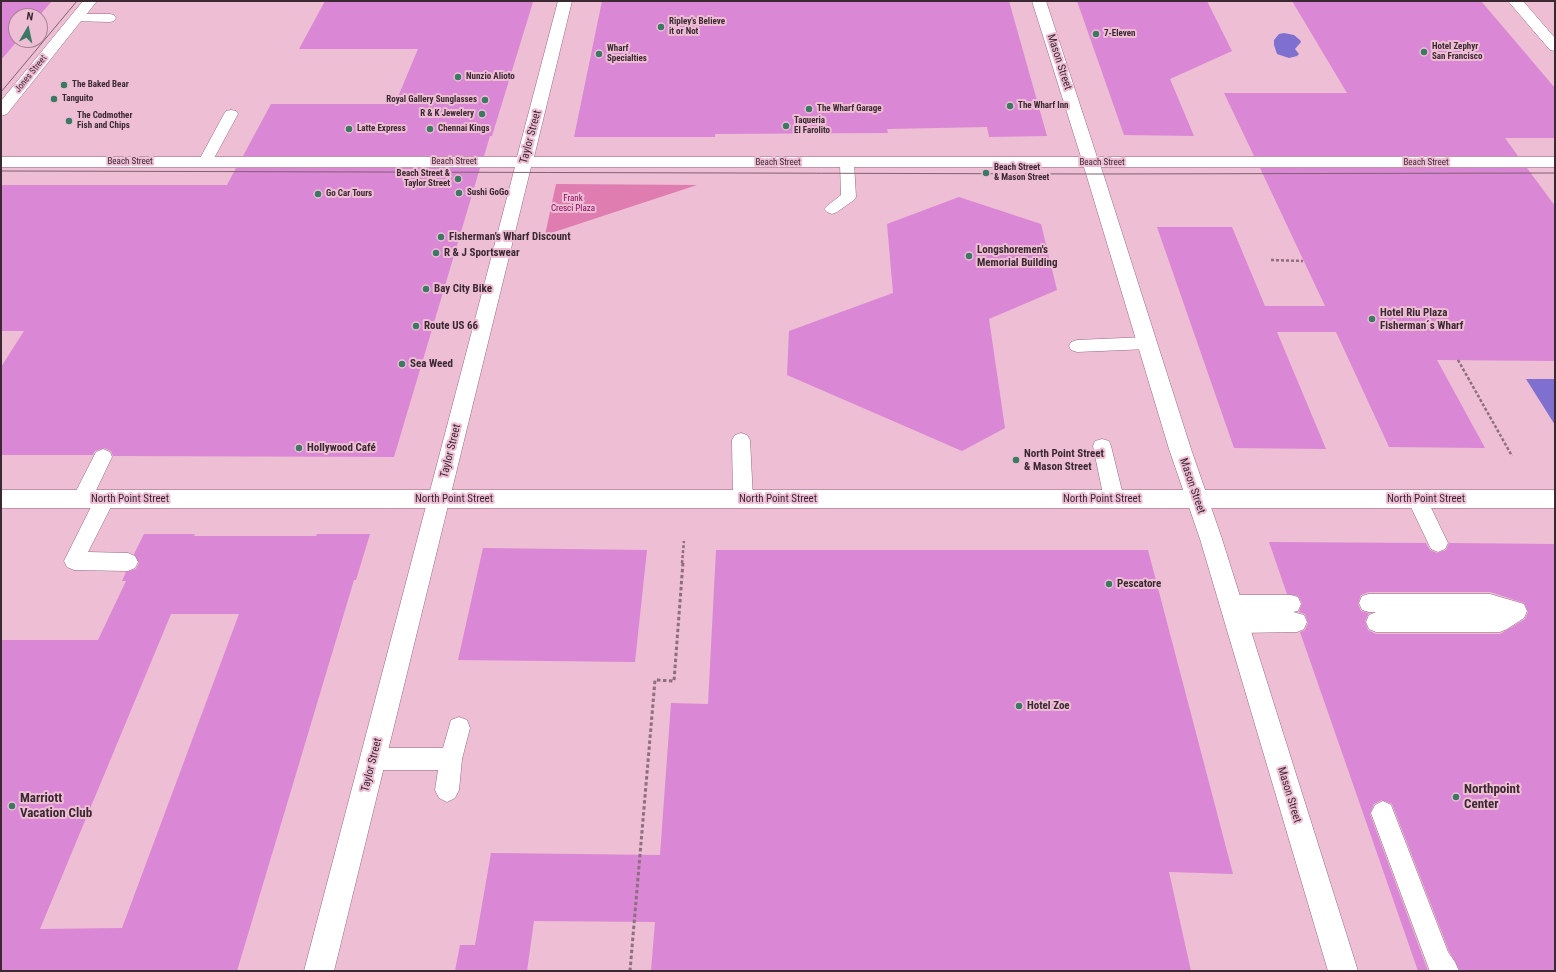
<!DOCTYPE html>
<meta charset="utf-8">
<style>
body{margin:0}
#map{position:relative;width:1556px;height:972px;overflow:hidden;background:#edbed4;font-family:"Roboto Condensed",sans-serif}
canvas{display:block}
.frame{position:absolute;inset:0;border:2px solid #3b2932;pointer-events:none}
.north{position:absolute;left:8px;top:8px;width:40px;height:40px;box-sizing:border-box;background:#edbed4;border:1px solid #a68293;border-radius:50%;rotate:9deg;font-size:11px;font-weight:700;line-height:16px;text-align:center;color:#3b2932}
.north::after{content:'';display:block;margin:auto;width:14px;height:18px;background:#3c7963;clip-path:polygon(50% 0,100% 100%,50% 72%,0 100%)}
</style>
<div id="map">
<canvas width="1556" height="972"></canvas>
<div class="frame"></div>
<div class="north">N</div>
</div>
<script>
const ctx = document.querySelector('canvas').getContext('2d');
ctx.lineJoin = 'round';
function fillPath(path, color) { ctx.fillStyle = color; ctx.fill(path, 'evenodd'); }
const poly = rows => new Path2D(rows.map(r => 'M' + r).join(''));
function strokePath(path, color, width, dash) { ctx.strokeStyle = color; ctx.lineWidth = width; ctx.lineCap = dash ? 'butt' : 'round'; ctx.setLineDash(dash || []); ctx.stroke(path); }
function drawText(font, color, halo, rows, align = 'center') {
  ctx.font = font + ' "Roboto Condensed",sans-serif'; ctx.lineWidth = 4; ctx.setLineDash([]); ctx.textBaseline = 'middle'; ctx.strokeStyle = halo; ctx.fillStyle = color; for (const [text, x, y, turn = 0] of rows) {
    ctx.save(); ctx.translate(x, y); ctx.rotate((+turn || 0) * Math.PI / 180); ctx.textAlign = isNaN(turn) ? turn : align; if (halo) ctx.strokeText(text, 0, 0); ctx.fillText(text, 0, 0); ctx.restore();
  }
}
fillPath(poly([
 [556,184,697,185,545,235]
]), '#df7cb0');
fillPath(poly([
 [1284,33,1294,35,1300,40,1301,42,1295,49,1299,54,1297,56,1289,58,1277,54,1274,45,1274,40,1279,34],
 [1526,379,1555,379,1555,425]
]), '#7f70d0');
fillPath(poly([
 [1,1,52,1,39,16,16,16,16,40,18,40,1,60],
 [325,1,533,2,492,136,490,136,484,156,243,156,271,104,395,104,418,49,299,49],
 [602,1,1009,1,1047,136,989,137,987,127,887,129,888,133,715,134,715,137,574,137],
 [1077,1,1207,1,1232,51,1170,79,1194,136,1124,135],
 [1292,1,1481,1,1555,88,1555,138,1505,138,1518,156,1254,156,1224,93,1347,93],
 [236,168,480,168,394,457,113,456,111,451,104,448,95,451,93,455,1,455,1,367,24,331,1,331,1,185,227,185],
 [1260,168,1527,168,1555,206,1555,361,1437,360,1485,448,1389,447,1336,332,1277,332,1326,449,1234,448,1157,227,1232,227,1265,306,1325,306],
 [959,197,1041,224,1057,290,989,319,1005,428,962,451,787,375,789,331,893,293,887,224],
 [144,534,195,534,194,536,316,536,317,534,370,534,356,580,354,580,237,971,1,971,1,640,98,640,126,581,122,581,126,572,136,569,139,563,134,554],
 [171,614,239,614,122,928,40,929],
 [1269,542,1426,543,1430,550,1437,553,1446,550,1449,543,1555,544,1555,971,1460,971,1449,951,1392,804,1382,800,1374,804,1370,814,1428,971,1418,971,1300,632,1305,630,1308,623,1305,614,1299,612,1302,603,1298,596,1287,594],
 [1369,592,1490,592,1524,603,1528,612,1525,619,1500,634,1376,634,1368,630,1365,621,1369,613,1361,611,1358,604,1361,595],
 [483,548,647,550,635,662,458,660],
 [716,550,1148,550,1233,874,1169,872,1191,971,651,971,655,922,534,921,527,971,455,971,460,945,475,945,491,853,660,855,671,703,708,704]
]), '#da87d6');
const service = poly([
 [76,14,110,14,114,15,116,18,114,21,110,22,72,21,70,18,72,15,76,14],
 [231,110,236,111,238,114,212,162,210,165,205,166,200,165,198,162,224,114,226,111,231,110],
 [847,159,852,160,854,163,856,197,854,200,837,212,832,214,827,212,824,209,827,206,841,195,840,163,842,160,847,159],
 [1147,337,1153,339,1155,343,1153,347,1147,349,1077,352,1071,350,1069,346,1071,342,1077,340,1147,337],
 [741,433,747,435,750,440,753,499,750,505,743,507,736,505,733,499,732,440,735,435,741,433],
 [1102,439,1109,441,1111,446,1124,499,1121,505,1114,507,1107,505,1104,499,1093,446,1095,441,1102,439],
 [103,449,110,452,112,457,89,505,82,507,75,505,72,499,75,493,96,452,103,449],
 [105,491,112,493,115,499,88,552,128,553,135,556,138,562,135,568,128,571,74,570,67,567,64,561,98,493,105,491],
 [1417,491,1424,493,1445,537,1448,543,1445,549,1438,552,1431,549,1407,499,1410,493,1417,491],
 [1369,594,1490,594,1524,604,1527,611,1524,618,1507,629,1500,632,1376,632,1369,629,1366,622,1369,615,1376,612,1490,612,1369,612,1362,610,1359,603,1362,596,1369,594],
 [1231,595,1291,595,1298,597,1301,604,1298,611,1293,612,1304,615,1307,622,1304,629,1297,632,1237,633,1230,630,1227,623,1230,616,1241,613,1231,613,1224,611,1221,604,1224,597,1231,595],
 [459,717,467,720,470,728,462,759,459,790,455,798,447,802,439,798,435,790,438,770,374,770,366,767,363,759,366,751,374,748,443,748,451,720,459,717],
 [1383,801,1391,805,1448,952,1455,962,1459,971,1430,971,1429,969,1371,813,1375,805,1383,801]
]);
const minor = poly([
 [83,1,97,1,7,114,1,116,1,101,83,1],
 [558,1,572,1,534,157,1081,157,1032,1,1046,1,1097,157,1555,157,1555,167,1101,167,1191,449,1222,539,1358,971,1328,971,1200,539,1169,449,1084,167,531,167,334,971,304,971,515,167,1,167,1,157,517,157,558,1],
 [1508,1,1523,1,1555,38,1555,51,1550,50,1508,1]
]);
const tertiary = poly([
 [1,490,1555,490,1555,508,1,508,1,490]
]);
strokePath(service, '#966b80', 1);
strokePath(minor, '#966b80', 1);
strokePath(tertiary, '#966b80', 1);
strokePath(poly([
 [1271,260,1303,261],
 [1458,360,1512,456],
 [682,563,684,541]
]), '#8e6f7e', 2.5, [3, 2]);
strokePath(poly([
 [630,971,655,680,674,681,683,562]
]), '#8e6f7e', 3, [3.5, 2.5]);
fillPath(service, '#fff');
fillPath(minor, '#fff');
fillPath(tertiary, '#fff');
strokePath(poly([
 [1,92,77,1],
 [1,171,1095,174,1555,173]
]), '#7f6270', 1);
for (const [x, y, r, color] of [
 [661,27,4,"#3c7963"],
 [1096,34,4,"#3c7963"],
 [1424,52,4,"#3c7963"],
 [599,54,4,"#3c7963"],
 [458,77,4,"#3c7963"],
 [64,85,4,"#3c7963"],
 [54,99,4,"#3c7963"],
 [485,100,4,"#3c7963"],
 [1010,106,4,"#3c7963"],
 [809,109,4,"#3c7963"],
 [482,114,4,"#3c7963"],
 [69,121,4,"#3c7963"],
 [786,126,4,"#3c7963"],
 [349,129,4,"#3c7963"],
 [430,129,4,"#3c7963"],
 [986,173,4,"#3c7963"],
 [458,179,4,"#3c7963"],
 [459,193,4,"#3c7963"],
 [318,194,4,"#3c7963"],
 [441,237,4,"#3c7963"],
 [436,253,4,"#3c7963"],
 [969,256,4,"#3c7963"],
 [426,289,4,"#3c7963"],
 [1372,319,4,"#3c7963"],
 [416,326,4,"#3c7963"],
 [402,364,4,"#3c7963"],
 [299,448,4,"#3c7963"],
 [1016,460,4,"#3c7963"],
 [1109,584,4,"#3c7963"],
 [1019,706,4,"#3c7963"],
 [1456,797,4,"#3c7963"],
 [12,806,4,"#3c7963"]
]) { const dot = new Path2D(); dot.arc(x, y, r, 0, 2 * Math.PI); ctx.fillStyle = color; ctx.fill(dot); strokePath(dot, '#edbed4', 1.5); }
drawText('bold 9px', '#3b2932', '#edbed4', [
 ["Ripley's Believe",669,22],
 ["it or Not",669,32],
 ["7-Eleven",1104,34],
 ["Hotel Zephyr",1432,47],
 ["San Francisco",1432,57],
 ["Wharf",607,49],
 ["Specialties",607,59],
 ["Nunzio Alioto",466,77],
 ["The Baked Bear",72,85],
 ["Tanguito",62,99],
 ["Royal Gallery Sunglasses",477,100,"right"],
 ["The Wharf Inn",1018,106],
 ["The Wharf Garage",817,109],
 ["R & K Jewelery",474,114,"right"],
 ["The Codmother",77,116],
 ["Fish and Chips",77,126],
 ["Taqueria",794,121],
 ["El Farolito",794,131],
 ["Latte Express",357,129],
 ["Chennai Kings",438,129],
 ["Beach Street",994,168],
 ["& Mason Street",994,178],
 ["Beach Street &",450,174,"right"],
 ["Taylor Street",450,184,"right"],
 ["Sushi GoGo",467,193],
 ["Go Car Tours",326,194]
], 'left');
drawText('9px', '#3b2932', '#edbed4', [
 ["Jones Street",31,74,-51],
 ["Beach Street",130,162],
 ["Beach Street",454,162],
 ["Beach Street",778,163],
 ["Beach Street",1102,163],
 ["Beach Street",1426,163]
]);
drawText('9px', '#8a085d', '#edbed4', [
 ["Frank",573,199],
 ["Cresci Plaza",573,209]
]);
drawText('11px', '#3b2932', '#edbed4', [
 ["Mason Street",1059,62,72],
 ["Taylor Street",531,137,-75],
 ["Taylor Street",451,451,-76],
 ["Mason Street",1192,486,71],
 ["North Point Street",130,499],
 ["North Point Street",454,499],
 ["North Point Street",778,499],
 ["North Point Street",1102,499],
 ["North Point Street",1426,499],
 ["Taylor Street",372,765,-76],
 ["Mason Street",1289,795,73]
]);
drawText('bold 11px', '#3b2932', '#edbed4', [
 ["Fisherman’s Wharf Discount",449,237],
 ["Longshoremen's",977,250],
 ["Memorial Building",977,263],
 ["R & J Sportswear",444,253],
 ["Bay City Bike",434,289],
 ["Hotel Riu Plaza",1380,313],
 ["Fisherman´s Wharf",1380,326],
 ["Route US 66",424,326],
 ["Sea Weed",410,364],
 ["Hollywood Café",307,448],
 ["North Point Street",1024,454],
 ["& Mason Street",1024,467],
 ["Pescatore",1117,584],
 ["Hotel Zoe",1027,706]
], 'left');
drawText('bold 13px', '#3b2932', '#edbed4', [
 ["Northpoint",1464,790],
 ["Center",1464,805],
 ["Marriott",20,799],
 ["Vacation Club",20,814]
], 'left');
</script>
